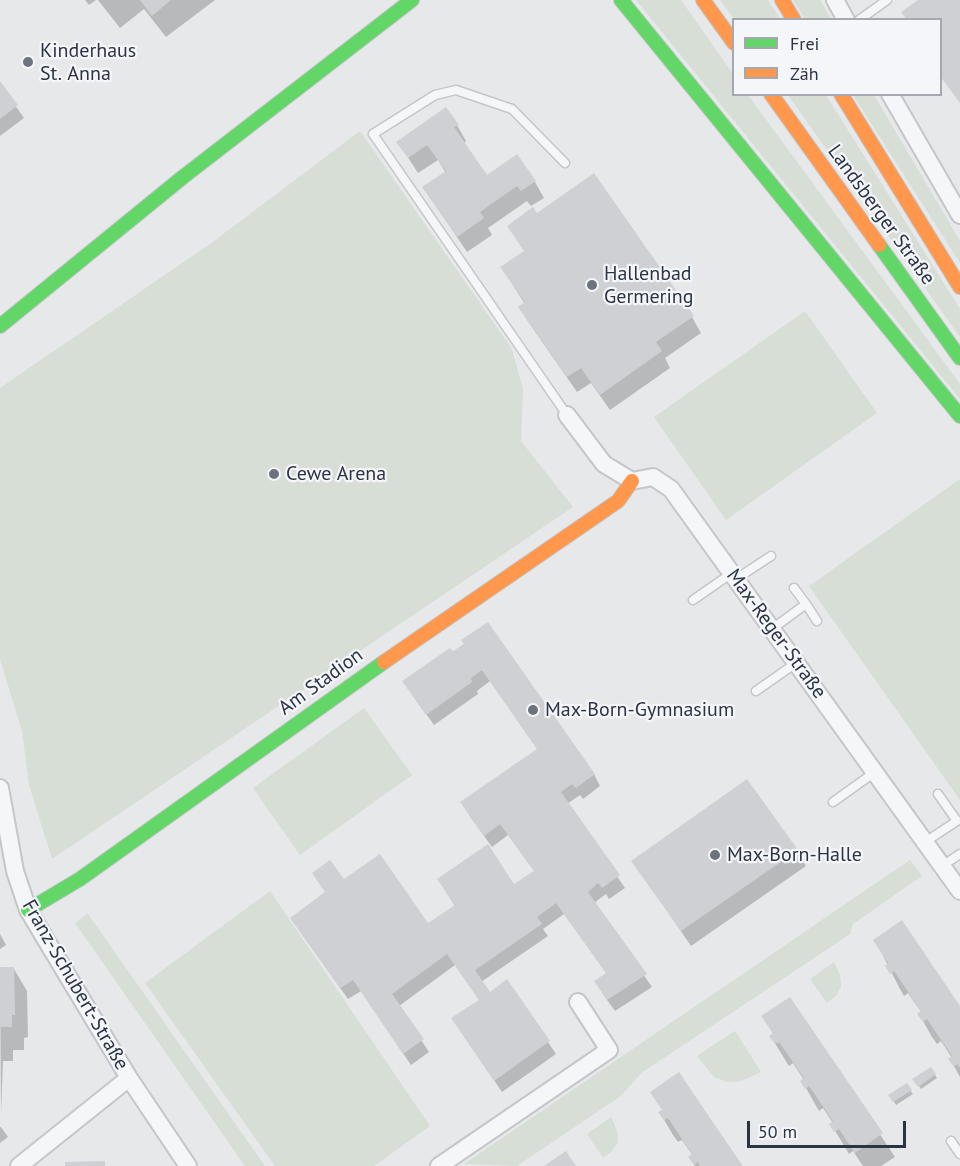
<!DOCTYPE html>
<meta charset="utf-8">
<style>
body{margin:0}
#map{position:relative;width:960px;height:1166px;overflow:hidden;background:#e6e8ea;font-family:"PT Sans",sans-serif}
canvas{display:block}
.legend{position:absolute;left:732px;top:18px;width:210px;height:78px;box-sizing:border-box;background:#f4f6f9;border:2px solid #a4a8b1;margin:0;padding:8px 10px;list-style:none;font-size:18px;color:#2b3445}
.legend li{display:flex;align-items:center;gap:12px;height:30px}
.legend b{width:30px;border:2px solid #a4a8b1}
.scale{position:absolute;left:747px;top:1121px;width:159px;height:27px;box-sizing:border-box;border:3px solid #2b3445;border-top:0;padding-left:8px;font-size:18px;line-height:21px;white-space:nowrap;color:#2b3445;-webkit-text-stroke:4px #f4f6f9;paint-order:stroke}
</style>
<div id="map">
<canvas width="960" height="1166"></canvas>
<ul class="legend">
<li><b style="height:8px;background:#63d668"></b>Frei</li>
<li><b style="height:8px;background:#ff974d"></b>Zäh</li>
</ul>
<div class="scale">50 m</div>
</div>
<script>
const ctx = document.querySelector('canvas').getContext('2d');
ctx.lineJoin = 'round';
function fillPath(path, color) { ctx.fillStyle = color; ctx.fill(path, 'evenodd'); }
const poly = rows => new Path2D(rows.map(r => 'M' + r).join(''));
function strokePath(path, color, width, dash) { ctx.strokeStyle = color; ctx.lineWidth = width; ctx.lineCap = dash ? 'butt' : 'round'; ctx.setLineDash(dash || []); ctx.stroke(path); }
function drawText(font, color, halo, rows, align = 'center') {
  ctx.font = font + ' "PT Sans",sans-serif'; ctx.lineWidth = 4.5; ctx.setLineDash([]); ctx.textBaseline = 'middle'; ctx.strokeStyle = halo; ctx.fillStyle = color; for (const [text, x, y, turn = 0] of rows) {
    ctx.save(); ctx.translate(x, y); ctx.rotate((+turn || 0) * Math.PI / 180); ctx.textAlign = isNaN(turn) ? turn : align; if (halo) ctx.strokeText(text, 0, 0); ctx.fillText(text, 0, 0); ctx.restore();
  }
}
fillPath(poly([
 [636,0,681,0,733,74,734,94,748,95,960,384,960,399],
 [720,0,768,0,780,19,734,19],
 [793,0,820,0,831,19,805,19],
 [788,95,826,95,960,309,960,337],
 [853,95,874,95,960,241,960,263],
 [360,131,512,349,523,389,521,441,573,507,52,859,29,785,22,731,0,659,0,388,210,244],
 [805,311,877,413,726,520,654,417],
 [960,479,960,800,809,586],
 [364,708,412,775,300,855,253,788],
 [910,860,922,876,853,924,850,934,641,1073,621,1096,517,1166,464,1164],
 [270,891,430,1126,374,1166,275,1166,145,983],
 [88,913,88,914,265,1166,245,1166,75,923],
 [834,962,840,975,841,987,836,996,827,1003,810,979],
 [735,1031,761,1072,741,1081,727,1082,714,1077,697,1056],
 [611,1117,617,1130,618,1142,612,1151,603,1158,587,1134]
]), '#d6ded6');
fillPath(poly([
 [85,0,96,0,89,5],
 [98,0,215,0,166,37,144,9,120,28],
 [0,84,24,118,0,136],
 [457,125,466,141,464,143,487,177,535,182,544,198,531,206,527,201,488,228,492,235,467,252,424,188,446,173,438,160,418,173,398,142],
 [537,215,692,317,701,333,665,358,670,368,610,410,591,383,577,392,529,323,520,308,525,304,502,268,525,252],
 [465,644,594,774,600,786,583,799,580,795,567,804,625,888,609,899,606,894,594,903,652,987,615,1011,602,993,607,974,564,914,543,929,548,936,481,982,489,994,507,981,556,1054,502,1092,460,1030,480,1001,455,965,399,1006,429,1052,411,1065,361,991,348,999,299,930,343,881,428,926,455,906,446,892,514,886,535,872,508,835,492,847,469,815,538,750,490,681,477,691,478,694,434,725,411,693],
 [797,851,806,866,691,946,633,861],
 [0,934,6,945,0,949],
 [875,940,960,1009,960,1077,950,1059,952,1058,941,1041,937,1044,932,1037,919,1014,922,1013,908,993,904,996,900,989],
 [0,969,14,969,27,991,28,1037,24,1038,24,1050,13,1050,13,1061,3,1061,1,1114],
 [790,999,895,1157,881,1166,863,1166,853,1151,849,1154,831,1124,833,1123,823,1108,819,1111,802,1081,804,1080,793,1063,789,1066,771,1037,774,1035,763,1017],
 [931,1069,937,1078,921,1089,914,1079],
 [906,1085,913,1094,896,1105,890,1095],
 [663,1111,741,1166,695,1166,690,1157,693,1156,682,1140,678,1142,673,1135,660,1113],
 [1,1127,8,1137,0,1143,0,1127]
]), '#0003');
fillPath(poly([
 [140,0,171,0,152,16],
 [918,0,960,0,960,103,940,76,940,20,907,20,901,12],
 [0,81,18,105,0,119],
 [446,107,459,125,454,127,487,175,517,154,536,181,521,191,517,186,480,212,484,218,457,237,422,187,446,171,427,145,408,158,396,142],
 [594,173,694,316,656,342,662,351,600,395,581,368,567,377,518,307,525,302,500,267,524,251,507,226,533,207,537,213],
 [488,622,595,774,576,788,572,784,561,792,620,875,602,888,598,883,588,892,647,974,607,1000,594,981,606,973,556,903,537,917,542,924,475,970,490,992,507,979,550,1041,494,1081,451,1018,479,1000,447,954,392,994,424,1039,403,1054,353,980,340,988,290,918,325,892,312,873,330,860,344,879,380,854,428,923,455,905,437,879,488,844,514,884,534,871,500,824,484,836,460,802,537,749,482,670,471,678,472,682,426,715,402,681,450,648,453,651,464,644,461,640],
 [747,779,798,850,681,931,631,861],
 [902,920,960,1006,960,1068,957,1064,954,1067,948,1059,952,1056,927,1019,923,1022,917,1014,921,1011,894,971,890,974,885,966,888,963,873,940],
 [0,967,14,967,15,1015,12,1015,12,1027,0,1027],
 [790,997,883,1133,855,1153,839,1129,834,1132,829,1124,833,1121,809,1086,805,1089,800,1081,804,1078,779,1042,775,1044,769,1036,773,1033,761,1016],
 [931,1067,936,1074,918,1087,912,1079],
 [679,1072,710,1118,743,1166,700,1166,698,1162,694,1165,688,1157,692,1154,668,1118,664,1120,658,1112,662,1110,650,1092],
 [907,1083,912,1090,893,1102,888,1095],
 [566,1151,576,1166,544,1166],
 [105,1161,105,1166,65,1166,65,1162]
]), '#ced0d3');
const lane = poly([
 [859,20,887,0],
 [565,163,512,109,456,90,435,95,373,134,567,415],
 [736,579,771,556],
 [794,588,806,604],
 [693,600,732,573],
 [772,629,806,604,817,621],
 [756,691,796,663],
 [833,802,875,772],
 [925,842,957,821,938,794],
 [942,866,960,854],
 [951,1141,960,1154]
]);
const street = poly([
 [835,0,846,20],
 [890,94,960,215],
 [567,415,604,464,632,481,653,477,671,489,960,891],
 [0,788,15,871,28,910,129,1078,188,1166],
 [19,1166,129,1078],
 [439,1166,609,1050,578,1002]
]);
const fast = poly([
 [621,0,960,416],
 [879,245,960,358],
 [0,326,183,177,412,0],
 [28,910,80,879,384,662]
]);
const slow = poly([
 [703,0,734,43],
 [782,0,794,20],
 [771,94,879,245],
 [841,94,960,287],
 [384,662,618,501,632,481]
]);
strokePath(lane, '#c4c6c8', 11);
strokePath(street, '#c4c6c8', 20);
strokePath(fast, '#c4c6c8', 16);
strokePath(slow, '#c4c6c8', 16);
strokePath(lane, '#f5f6f7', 8);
strokePath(street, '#f5f6f7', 16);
strokePath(fast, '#63d668', 14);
strokePath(slow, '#ff974d', 14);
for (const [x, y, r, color] of [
 [28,62,6,"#6c737f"],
 [592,285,6,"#6c737f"],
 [274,474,6,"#6c737f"],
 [533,710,6,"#6c737f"],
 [715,855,6,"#6c737f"]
]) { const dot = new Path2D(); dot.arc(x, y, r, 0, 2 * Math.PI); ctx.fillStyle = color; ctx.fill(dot); strokePath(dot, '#f4f6f9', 2); }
drawText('20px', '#2b3445', '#f4f6f9', [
 ["Kinderhaus",40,51],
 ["St. Anna",40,74],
 ["Hallenbad",604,274],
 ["Germering",604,297],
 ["Cewe Arena",286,474],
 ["Max-Born-Gymnasium",545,710],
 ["Max-Born-Halle",727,855]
], 'left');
drawText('20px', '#2b3445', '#f4f6f9', [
 ["Landsberger Straße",881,215,54],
 ["Max-Reger-Straße",776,634,54],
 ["Am Stadion",321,682,-36],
 ["Franz-Schubert-Straße",75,985,60]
]);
</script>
